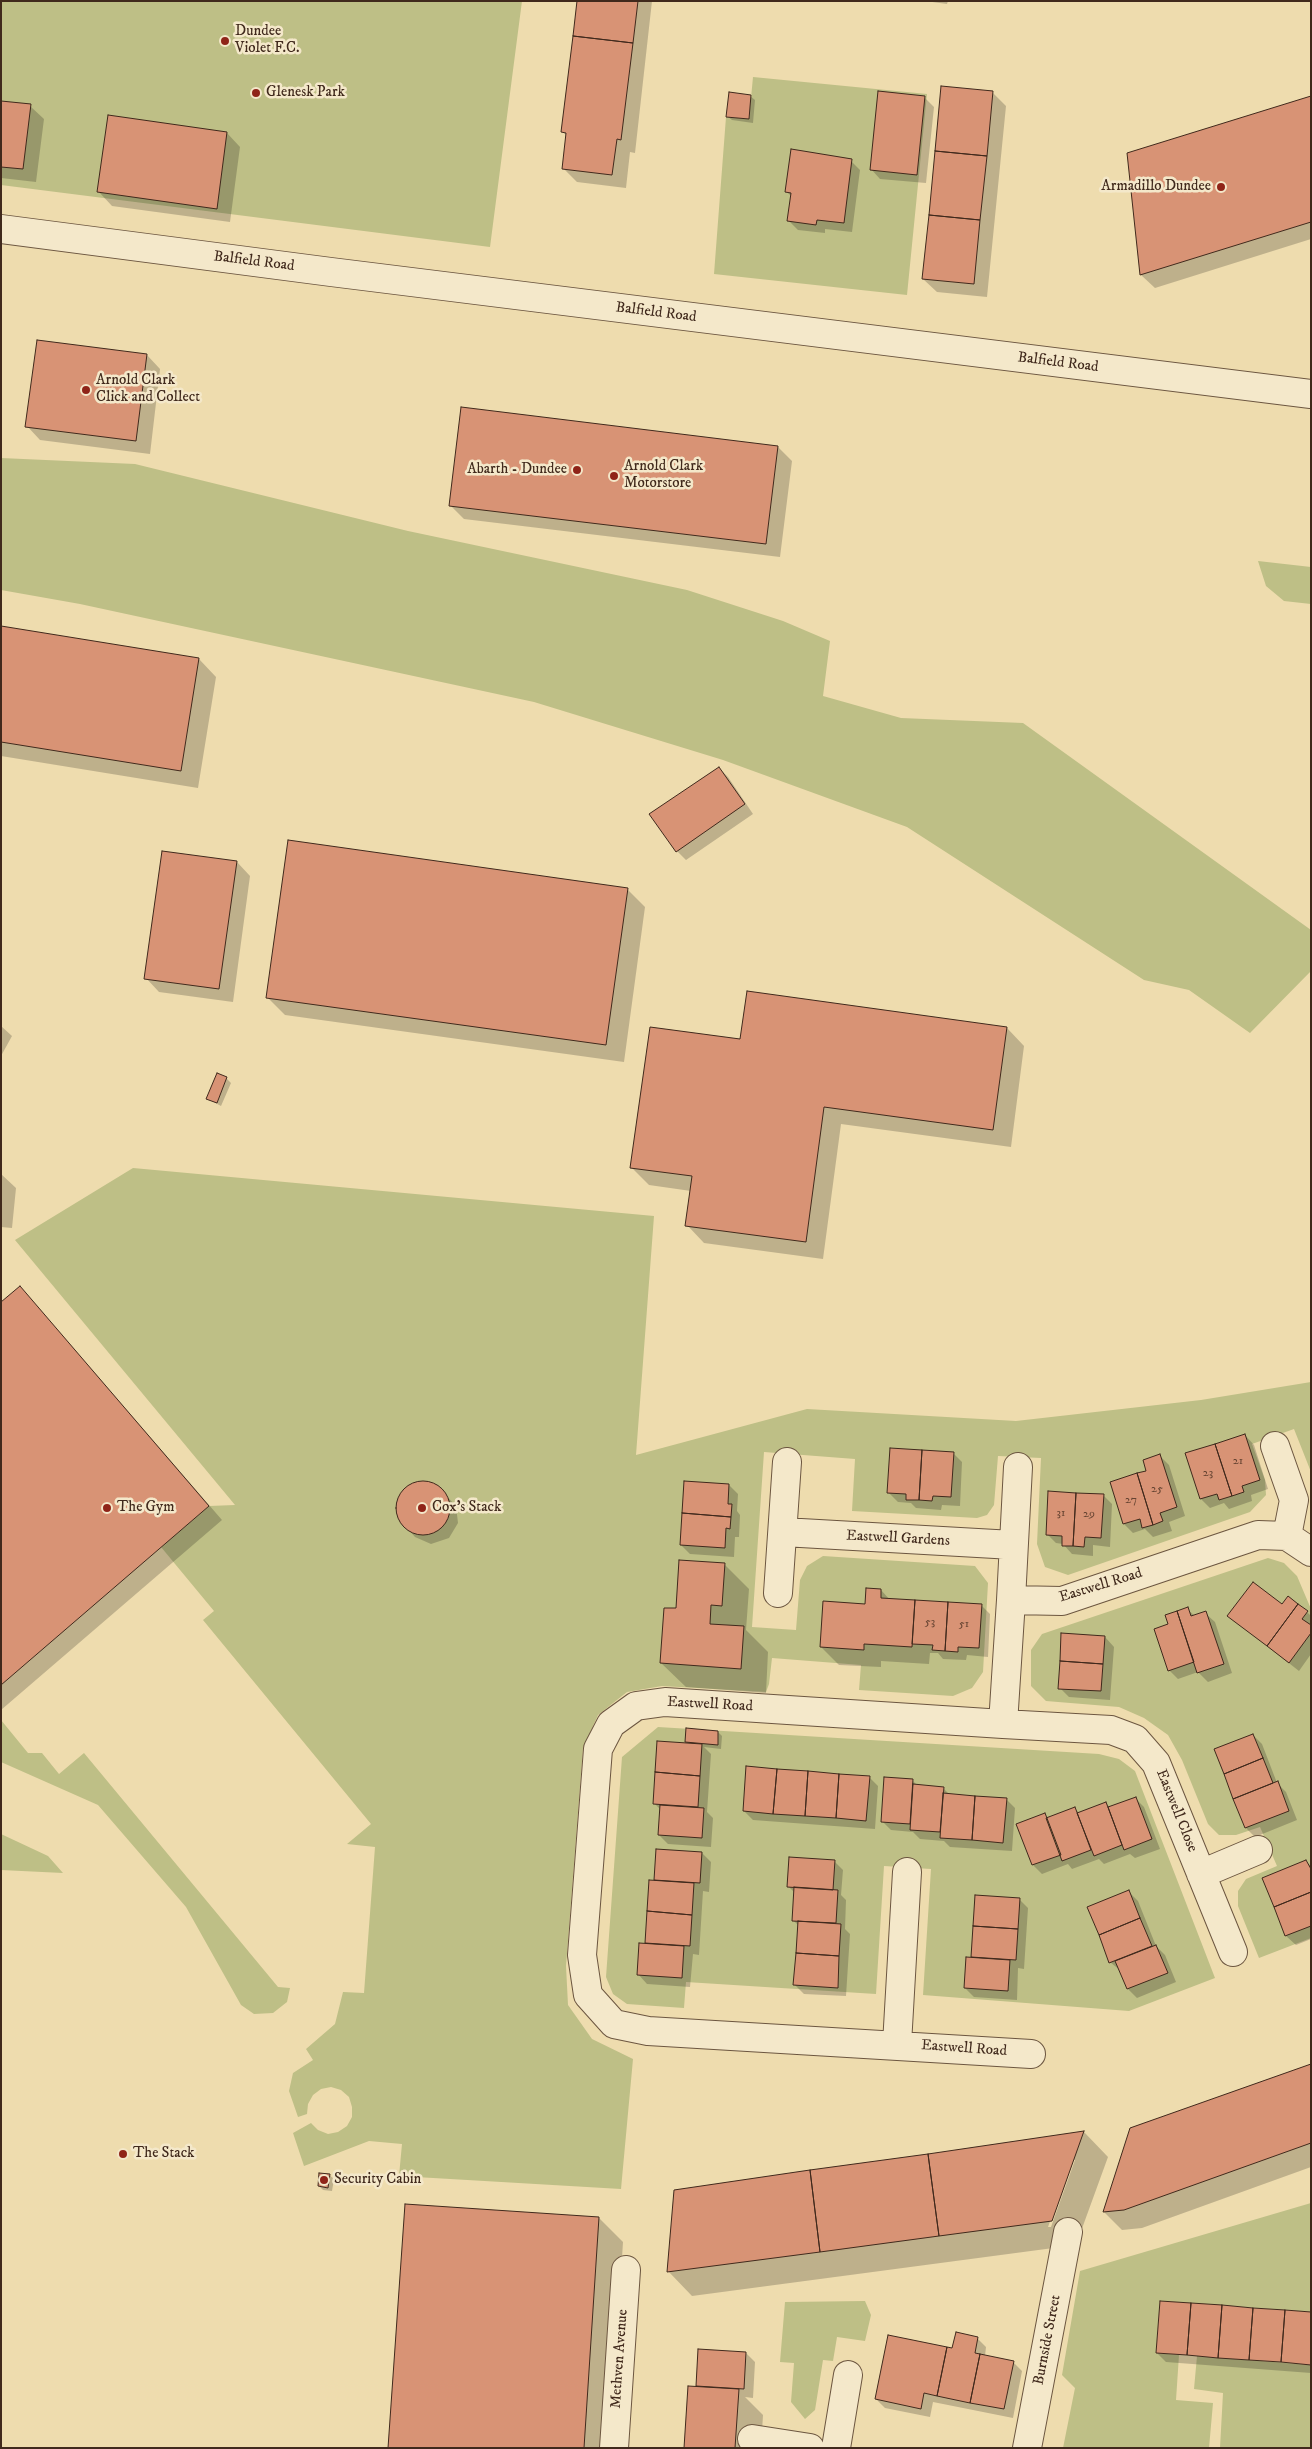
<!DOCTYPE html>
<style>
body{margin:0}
#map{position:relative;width:1312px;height:2449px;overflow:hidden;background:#eedcae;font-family:"IM FELL DW Pica",serif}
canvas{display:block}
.frame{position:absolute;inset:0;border:2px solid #40291c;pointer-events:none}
</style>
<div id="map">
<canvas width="1312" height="2449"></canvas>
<div class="frame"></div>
</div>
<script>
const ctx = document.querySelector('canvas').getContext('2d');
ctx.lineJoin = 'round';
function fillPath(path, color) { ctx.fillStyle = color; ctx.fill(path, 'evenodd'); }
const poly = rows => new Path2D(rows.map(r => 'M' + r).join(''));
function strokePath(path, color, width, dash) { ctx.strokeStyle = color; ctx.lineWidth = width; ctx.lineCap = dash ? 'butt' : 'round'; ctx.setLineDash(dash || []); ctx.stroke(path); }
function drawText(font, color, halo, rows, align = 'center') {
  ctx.font = font + ' "IM FELL DW Pica",serif'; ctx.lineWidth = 5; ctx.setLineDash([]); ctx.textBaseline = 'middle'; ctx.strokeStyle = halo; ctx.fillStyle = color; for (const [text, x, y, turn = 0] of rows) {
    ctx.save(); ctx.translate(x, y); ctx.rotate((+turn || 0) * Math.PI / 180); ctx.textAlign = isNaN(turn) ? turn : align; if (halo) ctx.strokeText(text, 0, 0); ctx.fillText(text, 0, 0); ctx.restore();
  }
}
fillPath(poly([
 [1,1,522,1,490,247,1,185],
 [753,77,927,94,907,295,714,274,726,117,749,119],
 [1,458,135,464,408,531,687,590,783,621,830,641,823,696,901,718,1023,723,1311,930,1311,971,1250,1033,1189,990,1144,980,907,827,723,760,534,702,80,604,1,590],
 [1258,561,1311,567,1311,604,1284,601,1266,586],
 [133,1168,654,1216,636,1455,807,1409,1016,1421,1201,1400,1311,1382,1311,1472,1294,1429,1252,1444,1265,1480,1266,1495,1250,1512,1068,1575,1045,1567,1037,1544,1041,1458,998,1456,994,1505,987,1515,977,1518,852,1511,855,1459,764,1452,752,1627,796,1630,800,1580,807,1566,823,1556,975,1566,988,1583,983,1672,972,1688,953,1696,859,1690,861,1665,772,1658,769,1684,766,1692,662,1686,627,1692,598,1715,583,1748,566,1966,568,2005,592,2039,633,2059,621,2189,399,2176,402,2144,369,2141,304,2166,293,2133,311,2123,318,2130,328,2134,338,2132,347,2126,352,2117,352,2107,349,2097,341,2090,331,2087,321,2089,313,2095,308,2104,307,2114,298,2117,289,2091,293,2073,313,2060,306,2049,335,2024,343,1992,364,1993,375,1847,347,1844,371,1824,203,1620,214,1611,161,1547,209,1506,235,1505,15,1240],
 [1268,1558,1284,1563,1297,1576,1311,1609,1311,1938,1259,1958,1238,1906,1238,1891,1246,1879,1277,1866,1260,1827,1236,1835,1219,1835,1208,1824,1182,1760,1168,1735,1144,1718,1119,1707,1046,1701,1031,1686,1031,1650,1042,1634],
 [1,1720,28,1753,42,1753,59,1774,84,1753,278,1987,290,1988,287,2002,273,2013,254,2014,241,2005,186,1907,98,1805,1,1762],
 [658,1727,1099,1754,1119,1759,1135,1771,1215,1978,1129,2011,923,1995,931,1869,884,1866,876,1994,686,1982,684,2008,627,2004,613,1994,606,1977,622,1757],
 [1,1834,48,1856,63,1873,1,1870],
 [1311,2203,1311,2312,1160,2301,1156,2353,1179,2355,1176,2400,1213,2403,1209,2448,1063,2448,1075,2388,1062,2375,1080,2271],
 [865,2301,871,2315,865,2341,837,2337,833,2361,823,2360,815,2410,805,2419,791,2402,794,2363,780,2362,785,2302],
 [1197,2356,1311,2365,1311,2448,1220,2448,1223,2393,1194,2389]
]), '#bebf86');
fillPath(poly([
 [579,1,652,1,635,153,630,152,626,188,577,182,563,168,567,136,563,132],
 [925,1,948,1,947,4],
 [942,88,993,93,1006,106,987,297,937,292,923,279],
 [750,96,755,100,753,123,732,120,727,116],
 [1311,97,1311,239,1155,288,1141,275,1129,154],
 [925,98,934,107,926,183,880,179,871,169],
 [1,102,30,106,44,119,36,182,1,178],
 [227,133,240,147,230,222,112,206,99,192],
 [851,161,860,170,852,232,825,229,825,233,798,230,789,221,792,197,787,192],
 [147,355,160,369,150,454,40,440,27,426],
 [462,408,778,447,792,461,780,557,464,519,450,505],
 [1,627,199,659,216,677,198,788,1,756],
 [719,768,728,777,753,814,686,860,677,851],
 [237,862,250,876,233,1002,159,992,146,978],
 [627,889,645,907,624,1062,285,1015,267,997],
 [1,1026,12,1036,1,1056],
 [1007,1028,1024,1046,1011,1147,841,1124,823,1259,704,1243,687,1225,691,1191,649,1185,632,1168,741,1041],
 [226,1078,231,1083,221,1106,208,1099],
 [1,1174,16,1188,12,1228,1,1227],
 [20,1287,222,1520,1,1710,1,1303],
 [1245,1435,1254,1445,1268,1489,1251,1495,1252,1501,1229,1509,1224,1503,1210,1508,1201,1499],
 [953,1453,962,1462,960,1506,942,1505,941,1510,916,1508,911,1503,898,1502,889,1493],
 [1160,1456,1169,1465,1185,1516,1169,1522,1172,1531,1153,1537,1145,1529,1133,1533,1124,1524,1147,1472],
 [419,1482,435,1484,456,1506,458,1523,449,1538,431,1544,415,1537,400,1520,396,1504,404,1489],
 [729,1485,738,1494,737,1511,740,1515,739,1537,735,1537,734,1557,690,1554,681,1545],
 [1103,1495,1112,1504,1110,1547,1093,1545,1093,1556,1072,1554,1063,1544,1056,1543,1047,1534],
 [724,1564,749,1589,746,1630,768,1652,766,1693,686,1687,661,1663,677,1610],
 [881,1590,890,1600,981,1605,990,1614,988,1657,967,1655,966,1660,943,1659,938,1653,930,1653,929,1664,881,1661,881,1667,839,1665,821,1647],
 [1283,1606,1307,1612,1311,1616,1311,1654,1299,1671,1229,1616],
 [1187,1609,1195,1616,1205,1613,1215,1622,1232,1673,1208,1682,1198,1672,1178,1679,1169,1670,1169,1625],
 [1105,1637,1114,1647,1110,1700,1069,1697,1060,1688],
 [718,1732,722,1736,721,1749,704,1747,711,1754,707,1812,713,1818,711,1847,668,1844,659,1835,661,1810,654,1803,688,1744,686,1742],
 [1253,1735,1262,1744,1277,1783,1286,1792,1297,1820,1255,1837,1246,1828,1216,1750],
 [869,1777,878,1786,875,1829,753,1820,744,1811],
 [913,1781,918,1786,943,1788,950,1795,1006,1799,1015,1808,1012,1851,950,1847,944,1841,920,1839,913,1832,891,1830,882,1821],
 [1135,1798,1144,1807,1160,1849,1135,1858,1130,1854,1104,1864,1099,1859,1072,1869,1068,1864,1042,1874,1033,1865,1018,1825,1044,1815,1048,1819,1075,1809,1079,1813,1106,1803,1110,1808],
 [657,1850,702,1853,711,1862,709,1892,703,1891,699,1955,693,1954,690,1987,647,1984,638,1974,646,1944,650,1881,655,1882],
 [834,1861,843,1870,841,1895,846,1900,845,1929,850,1934,846,1996,804,1994,795,1985,799,1926,793,1920,795,1893,788,1886],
 [1306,1862,1311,1866,1311,1939,1296,1945,1286,1936,1264,1879],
 [1129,1892,1138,1901,1156,1946,1165,1955,1176,1982,1137,1998,1128,1989,1121,1971,1110,1962],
 [976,1897,1019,1899,1028,1908,1024,1969,1018,1968,1017,2000,974,1997,965,1988,972,1959],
 [1311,2065,1311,2167,1142,2228,1122,2230,1104,2212,1131,2129],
 [1084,2132,1108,2157,1076,2245,692,2296,668,2271,676,2192],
 [1072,2160,1075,2160,1051,2227,1048,2227],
 [329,2175,334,2179,332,2191,323,2190,319,2186],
 [599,2218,623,2242,610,2448,390,2448],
 [1311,2313,1311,2373,1166,2362,1157,2353],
 [977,2338,986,2347,985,2356,1013,2362,1022,2371,1013,2418,933,2402,930,2417,885,2408,876,2399,953,2350],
 [746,2353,755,2362,753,2398,745,2397,763,2415,761,2448,685,2448,699,2388,697,2386]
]), '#0003');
const building = poly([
 [577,1,638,1,633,43,573,36,577,1],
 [573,36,633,43,621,140,617,139,612,175,562,169,566,133,561,132,573,36],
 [941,86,993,91,987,156,935,151,941,86],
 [878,91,925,96,917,175,870,170,878,91],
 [729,92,751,95,749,119,726,117,729,92],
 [1311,96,1311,222,1140,275,1127,153,1311,96],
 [1,101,31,104,23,169,1,167,1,101],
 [108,115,227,132,217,209,97,192,108,115],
 [791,149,852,159,844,223,817,220,816,225,787,221,791,193,785,192,791,149],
 [935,151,987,156,980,220,929,215,935,151],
 [929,215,980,220,974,284,922,279,929,215],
 [37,340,147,354,136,441,25,427,37,340],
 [461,407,778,446,766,544,449,506,461,407],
 [1,626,199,658,181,771,1,742,1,626],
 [719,767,745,804,676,852,649,814,719,767],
 [288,840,628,888,606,1045,266,998,288,840],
 [162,851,237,861,219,989,144,979,162,851],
 [747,991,1007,1027,993,1130,824,1107,806,1242,685,1226,692,1176,630,1168,650,1027,740,1039,747,991],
 [217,1073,227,1077,217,1103,206,1099,217,1073],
 [20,1286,209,1506,1,1685,1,1302,20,1286],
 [1245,1434,1260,1480,1242,1486,1244,1492,1232,1496,1215,1444,1245,1434],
 [1215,1444,1232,1496,1219,1500,1217,1494,1200,1499,1185,1453,1215,1444],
 [890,1448,922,1450,919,1500,906,1500,906,1494,887,1493,890,1448],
 [922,1450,954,1452,951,1497,933,1496,932,1501,919,1500,922,1450],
 [1160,1454,1177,1507,1160,1513,1163,1521,1153,1525,1137,1473,1146,1471,1143,1460,1160,1454],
 [1137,1473,1153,1525,1142,1528,1140,1519,1123,1524,1110,1482,1137,1473],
 '396 1508a27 27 0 1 1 54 0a27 27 0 1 1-54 0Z',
 [684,1481,729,1484,728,1504,732,1504,731,1517,682,1513,684,1481],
 [1048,1491,1076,1493,1073,1546,1062,1546,1062,1536,1046,1535,1048,1491],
 [1076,1493,1104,1494,1101,1538,1085,1537,1084,1547,1073,1546,1076,1493],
 [682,1513,731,1517,730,1529,726,1528,725,1548,680,1545,682,1513],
 [679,1560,725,1563,722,1606,711,1605,710,1624,744,1626,741,1669,660,1663,664,1608,676,1608,679,1560],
 [1253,1582,1282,1604,1288,1596,1298,1604,1267,1646,1227,1616,1253,1582],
 [866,1588,881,1589,881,1598,915,1600,912,1647,864,1644,864,1650,820,1647,823,1601,865,1604,866,1588],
 [915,1600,948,1602,945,1651,932,1650,933,1645,912,1644,915,1600],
 [948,1602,982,1604,979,1648,958,1647,958,1652,945,1651,948,1602],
 [1298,1604,1308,1611,1302,1619,1311,1625,1311,1633,1289,1663,1267,1646,1298,1604],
 [1188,1607,1191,1616,1206,1611,1224,1664,1197,1673,1177,1611,1188,1607],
 [1177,1611,1194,1662,1168,1671,1154,1629,1168,1624,1165,1615,1177,1611],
 [1061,1633,1105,1636,1103,1664,1060,1661,1061,1633],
 [1060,1661,1103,1664,1101,1691,1058,1689,1060,1661],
 [686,1728,718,1731,718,1745,685,1742,686,1728],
 [1253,1734,1263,1758,1224,1774,1214,1749,1253,1734],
 [657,1741,702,1744,700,1776,655,1772,657,1741],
 [1263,1758,1273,1783,1233,1799,1224,1774,1263,1758],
 [746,1766,777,1769,773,1814,743,1811,746,1766],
 [777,1769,808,1771,805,1816,773,1814,777,1769],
 [808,1771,839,1774,836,1818,805,1816,808,1771],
 [655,1772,700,1776,698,1807,653,1804,655,1772],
 [839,1774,870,1776,866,1821,836,1818,839,1774],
 [884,1777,913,1779,910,1824,881,1822,884,1777],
 [1278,1781,1289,1811,1245,1828,1233,1799,1278,1781],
 [913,1784,944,1787,940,1832,910,1830,913,1784],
 [943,1793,975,1796,972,1840,940,1838,943,1793],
 [975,1796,1007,1798,1003,1843,972,1840,975,1796],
 [1136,1797,1152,1839,1124,1850,1108,1807,1136,1797],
 [1106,1802,1122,1845,1094,1856,1077,1813,1106,1802],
 [660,1805,704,1808,702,1838,658,1835,660,1805],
 [1075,1807,1091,1850,1062,1861,1046,1818,1075,1807],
 [1045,1813,1061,1855,1032,1865,1016,1824,1045,1813],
 [656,1849,702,1852,700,1883,654,1880,656,1849],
 [789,1857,835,1860,833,1890,787,1887,789,1857],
 [1306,1860,1311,1869,1311,1892,1274,1907,1262,1878,1306,1860],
 [649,1880,694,1883,692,1915,647,1911,649,1880],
 [794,1887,838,1890,836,1923,792,1921,794,1887],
 [1129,1890,1140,1918,1099,1935,1087,1907,1129,1890],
 [1311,1892,1311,1926,1285,1936,1274,1907,1311,1892],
 [975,1895,1020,1898,1018,1929,973,1926,975,1895],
 [647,1911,692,1915,690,1946,645,1943,647,1911],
 [1140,1918,1152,1946,1109,1963,1099,1935,1140,1918],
 [798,1921,841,1924,839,1956,796,1953,798,1921],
 [973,1926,1018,1929,1016,1960,971,1957,973,1926],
 [639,1943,684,1946,682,1978,637,1975,639,1943],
 [1156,1945,1168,1973,1127,1989,1115,1961,1156,1945],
 [796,1953,839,1956,838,1988,793,1985,796,1953],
 [966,1957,1010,1960,1008,1991,964,1988,966,1957],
 [1311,2064,1311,2143,1124,2210,1103,2212,1130,2128,1311,2064],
 [1084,2131,1052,2221,939,2236,928,2154,1084,2131],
 [928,2154,939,2236,820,2252,810,2170,928,2154],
 [810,2170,820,2252,667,2272,674,2190,810,2170],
 [319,2173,330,2174,328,2188,318,2186,319,2173],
 [405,2204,599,2217,584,2448,388,2448,405,2204],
 [1160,2301,1191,2303,1187,2355,1156,2353,1160,2301],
 [1191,2303,1222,2305,1218,2358,1187,2355,1191,2303],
 [1222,2305,1253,2308,1249,2360,1218,2358,1222,2305],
 [1253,2308,1285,2310,1281,2362,1249,2360,1253,2308],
 [1285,2310,1311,2312,1311,2365,1281,2362,1285,2310],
 [956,2332,978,2337,975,2353,980,2354,970,2403,937,2396,947,2347,952,2348,956,2332],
 [888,2335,947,2347,937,2396,924,2393,921,2409,875,2399,888,2335],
 [698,2349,746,2352,744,2389,696,2386,698,2349],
 [980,2354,1014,2361,1004,2409,970,2403,980,2354],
 [688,2386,739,2389,735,2448,684,2448,688,2386]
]);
fillPath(building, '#d89375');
strokePath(building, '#40291c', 1);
const minor = poly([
 [1,229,331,272,1311,394],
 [1275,1446,1294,1500,1287,1536],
 [783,1532,1013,1545],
 [778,1593,787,1462],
 [1011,1600,1018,1467],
 [1003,1724,1111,1730,1135,1739,1156,1763,1233,1952],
 [1201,1874,1258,1850],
 [897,2044,907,1872],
 [1031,2054,648,2031,614,2024,588,1995,582,1955,598,1749,611,1724,636,1706,665,1702,1003,1724,1011,1600,1062,1601,1258,1535,1287,1536,1311,1552],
 [752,2439,810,2448],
 [614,2448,626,2270],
 [836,2448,848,2375],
 [1027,2448,1068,2232]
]);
strokePath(minor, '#6c5640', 30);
strokePath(minor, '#f4e8ca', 28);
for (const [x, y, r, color] of [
 [225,41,5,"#8f2418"],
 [256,93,5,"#8f2418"],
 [1221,187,5,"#8f2418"],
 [86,390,5,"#8f2418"],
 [577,470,5,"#8f2418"],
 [614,476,5,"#8f2418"],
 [107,1508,5,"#8f2418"],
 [422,1508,5,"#8f2418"],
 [123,2154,5,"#8f2418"],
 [324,2180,5,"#8f2418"]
]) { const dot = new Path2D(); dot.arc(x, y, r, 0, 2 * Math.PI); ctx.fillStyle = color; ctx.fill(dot); strokePath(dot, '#f4e8ca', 2); }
drawText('12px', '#664432', null, [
 ["21",1238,1462],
 ["23",1208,1474],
 ["25",1157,1490],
 ["27",1131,1501],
 ["31",1061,1514],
 ["29",1089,1515],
 ["53",930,1623],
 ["51",964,1625]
]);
drawText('15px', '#40291c', '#f4e8ca', [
 ["Dundee",235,32],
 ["Violet F.C.",235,49],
 ["Glenesk Park",266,93],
 ["Armadillo Dundee",1211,187,"right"],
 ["Arnold Clark",96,381],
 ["Click and Collect",96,398],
 ["Arnold Clark",624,467],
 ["Motorstore",624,484],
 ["Abarth - Dundee",567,470,"right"],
 ["The Gym",117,1508],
 ["Cox's Stack",432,1508],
 ["The Stack",133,2154],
 ["Security Cabin",334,2180]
], 'left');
drawText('15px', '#40291c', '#f4e8ca', [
 ["Balfield Road",254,262,7],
 ["Balfield Road",656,313,7],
 ["Balfield Road",1058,363,7],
 ["Eastwell Gardens",898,1539,3],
 ["Eastwell Road",1101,1586,-17],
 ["Eastwell Road",710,1705,3],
 ["Eastwell Close",1176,1811,68],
 ["Eastwell Road",964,2049,4],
 ["Burnside Street",1048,2340,-79],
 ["Methven Avenue",620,2359,-86]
]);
</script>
